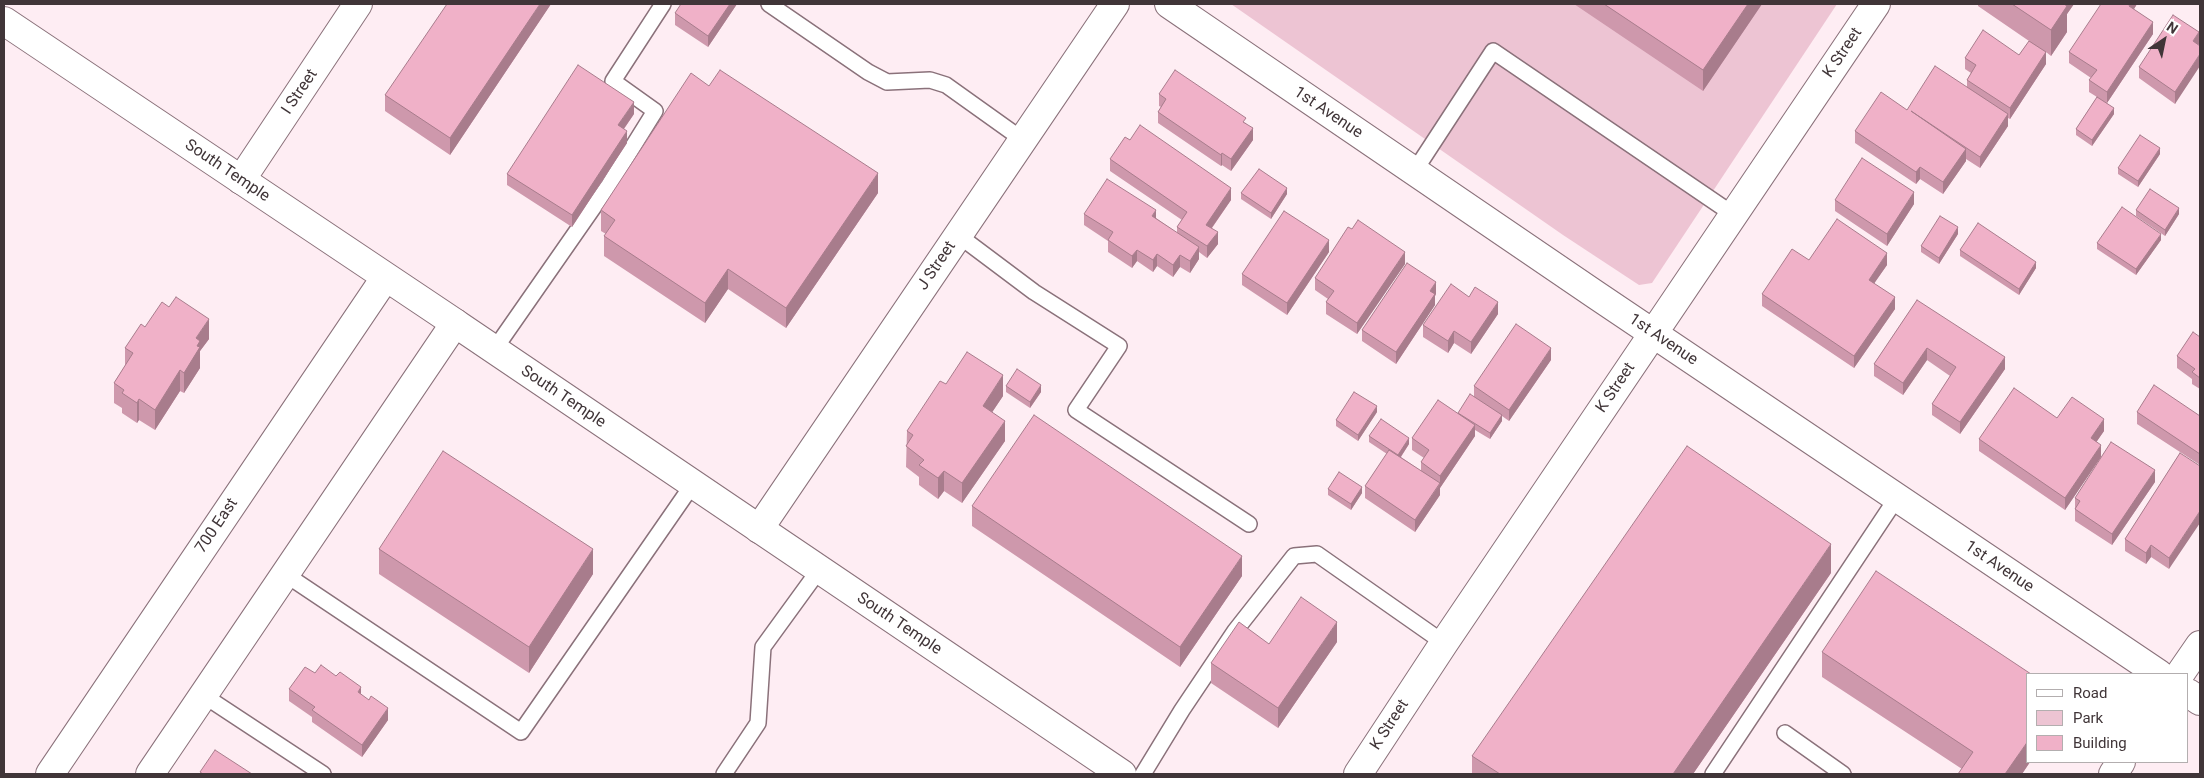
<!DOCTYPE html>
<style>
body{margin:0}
#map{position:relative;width:2204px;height:778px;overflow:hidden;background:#feedf3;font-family:Roboto,sans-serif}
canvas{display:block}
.frame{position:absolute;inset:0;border:5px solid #403538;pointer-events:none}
.legend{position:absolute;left:2026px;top:673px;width:162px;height:90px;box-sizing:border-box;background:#fff;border:1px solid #b3aeaf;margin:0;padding:6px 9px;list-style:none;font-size:15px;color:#403538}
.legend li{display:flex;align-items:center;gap:10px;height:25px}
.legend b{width:25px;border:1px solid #b3aeaf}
.north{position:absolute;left:2139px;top:15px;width:50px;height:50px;-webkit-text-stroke:4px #fff;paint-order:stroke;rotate:34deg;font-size:14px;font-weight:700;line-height:20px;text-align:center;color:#403538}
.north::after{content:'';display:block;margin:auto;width:18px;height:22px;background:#403538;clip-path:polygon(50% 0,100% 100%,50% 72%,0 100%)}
</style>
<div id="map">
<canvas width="2204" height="778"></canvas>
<div class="frame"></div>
<ul class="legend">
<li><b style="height:6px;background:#fff"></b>Road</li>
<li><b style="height:14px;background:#edc4d3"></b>Park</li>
<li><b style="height:14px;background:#f0b1c8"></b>Building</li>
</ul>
<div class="north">N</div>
</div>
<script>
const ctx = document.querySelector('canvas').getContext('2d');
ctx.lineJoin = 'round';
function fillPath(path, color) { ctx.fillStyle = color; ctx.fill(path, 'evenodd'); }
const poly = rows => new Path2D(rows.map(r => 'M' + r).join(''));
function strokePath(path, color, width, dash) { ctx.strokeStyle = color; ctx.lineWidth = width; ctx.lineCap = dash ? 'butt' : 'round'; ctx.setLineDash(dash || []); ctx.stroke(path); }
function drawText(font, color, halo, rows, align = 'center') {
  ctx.font = font + ' Roboto,sans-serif'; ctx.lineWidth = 4; ctx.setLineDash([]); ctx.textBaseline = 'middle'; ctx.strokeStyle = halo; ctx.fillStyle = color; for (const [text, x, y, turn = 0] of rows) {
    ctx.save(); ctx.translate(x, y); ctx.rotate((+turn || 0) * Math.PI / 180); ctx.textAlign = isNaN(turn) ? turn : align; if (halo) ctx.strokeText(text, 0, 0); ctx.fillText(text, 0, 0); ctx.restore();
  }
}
fillPath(poly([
 [1231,4,1837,4,1652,283,1639,285,1563,235]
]), '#edc4d3');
const lane = poly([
 [769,4,868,72,887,82,930,80,946,85,1023,140],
 [1414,172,1493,51,1734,215],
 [958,235,1034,292,1119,346,1076,410,1249,524],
 [494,350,609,185,655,111,613,81,663,4],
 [285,574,521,732,693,484],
 [203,695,323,774],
 [1785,733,1843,774],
 [724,774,758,723,763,647,819,570],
 [1143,774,1182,710,1235,631,1294,556,1317,554,1444,643],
 [1713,774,1896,499]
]);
const street = poly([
 [1169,4,1596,295,2159,674],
 [759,529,1115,4],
 [2180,674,2200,645],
 [2188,693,2200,701],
 [1358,774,1444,643,1876,4],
 [2113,774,2121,762]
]);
const secondary = poly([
 [241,180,358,4],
 [455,323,1122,774]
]);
const primary = poly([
 [4,21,455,323,150,774],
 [50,774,385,278]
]);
strokePath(lane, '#8a717a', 18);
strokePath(street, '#8a717a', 30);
strokePath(secondary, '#8a717a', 30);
strokePath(primary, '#8a717a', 30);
strokePath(lane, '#fff', 15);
strokePath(street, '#fff', 28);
strokePath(secondary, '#fff', 28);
strokePath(primary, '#fff', 28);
fillPath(poly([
 [551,4,450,155,385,111,385,95],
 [737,4,708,47,675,25,675,13],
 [1574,4,1762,4,1703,91],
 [1978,4,2074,4,2067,14,2067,32,2051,56,2046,52,2046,64,2010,119,2008,118,2008,126,1980,168,1966,159,1966,161,1943,194,1920,179,1916,184,1855,143,1855,131,1907,110,1967,87,1967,80,1971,73,1965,69,1965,58,2019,55,2029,41,1978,6],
 [2137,4,2134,9,2153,34,2107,103,2114,114,2092,146,2076,135,2076,129,2097,97,2089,92,2089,80,2091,78,2069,63,2069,52],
 [2199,44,2175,104,2139,78,2139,67],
 [709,86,878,193,786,328,728,289,705,323,604,256,604,236,606,234,601,231,601,210],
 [1159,94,1246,123,1253,140,1231,171,1222,165,1221,166,1158,123,1158,112,1161,107,1159,106],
 [634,114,624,129,627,143,572,227,507,185,507,174],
 [2160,154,2138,187,2118,174,2118,168],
 [1110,159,1231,200,1212,228,1218,244,1207,258,1199,252,1199,259,1190,273,1180,267,1173,277,1157,266,1153,272,1137,261,1132,268,1108,252,1108,241,1084,225,1084,214,1156,218,1177,233,1177,227,1182,220,1110,171],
 [1241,193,1287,194,1271,219,1241,199],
 [1835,200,1914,204,1887,246,1835,211],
 [2136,210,2179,214,2165,236,2136,216],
 [1958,234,1939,264,1921,252,1921,246],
 [2161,240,2136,275,2097,249,2097,243],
 [1960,250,2036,268,2019,295,1960,256],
 [1329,252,1287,315,1242,285,1242,274],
 [1809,260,1887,265,1874,283,1895,309,1854,368,1762,306,1762,294],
 [1405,264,1357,334,1326,314,1326,302,1328,299,1315,290,1315,278],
 [1436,294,1435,296,1435,305,1396,364,1362,341,1362,330],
 [1469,297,1498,314,1471,354,1454,343,1448,353,1423,337,1423,325],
 [1917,300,2005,369,1960,434,1932,415,1932,404,1950,376,1927,360,1903,395,1874,376,1874,364],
 [145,327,209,339,200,351,200,368,184,393,180,391,155,430,139,420,137,423,122,413,122,408,114,403,114,383,125,366,125,348],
 [2200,337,2200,389,2192,384,2192,379,2177,368,2177,356],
 [1551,360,1509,421,1502,416,1502,421,1490,439,1475,430,1475,436,1440,488,1440,495,1415,532,1365,498,1365,486,1387,454,1369,442,1369,436,1409,444,1401,457,1421,471,1421,462,1424,458,1412,450,1412,438,1458,413,1474,396,1474,386],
 [946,384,1003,396,992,412,1005,441,962,503,944,491,938,499,919,485,919,477,906,467,907,431],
 [1006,386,1041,392,1030,408,1006,392],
 [1377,412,1358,441,1336,426,1336,420],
 [2137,412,2200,416,2200,465,2137,424],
 [2057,418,2104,431,2096,442,2101,457,2065,510,1979,451,1979,439],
 [2180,453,2169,569,2151,557,2146,564,2125,551,2125,539],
 [2155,482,2112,545,2075,521,2075,498],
 [1328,489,1362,493,1351,510,1328,495],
 [972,506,1242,576,1180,667,972,526],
 [379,549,593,574,529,673,379,574],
 [1831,573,1693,774,1472,774,1472,756],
 [1337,642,1278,728,1211,683,1211,663],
 [1822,652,2030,762,2022,774,1958,774,1962,769,1822,677],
 [315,673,361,694,388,720,362,757,312,722,312,717,289,701,289,689]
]), '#ce98ac');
fillPath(poly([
 [540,4,551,4,450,155,450,138],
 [730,4,737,4,708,47,708,36],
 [1748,4,1762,4,1703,91,1703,70],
 [2059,4,2074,4,2067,14,2067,32,2051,56,2051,30],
 [2130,4,2137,4,2129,17,2129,6],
 [2153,22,2153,34,2107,103,2107,92],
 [2199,32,2199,44,2193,53,2193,41],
 [2046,52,2046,64,2010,119,2010,108],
 [2200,54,2200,66,2175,104,2175,92],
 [634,102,634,114,618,137,618,125],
 [2114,108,2114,114,2092,146,2092,140],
 [2008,114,2008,126,1980,168,1980,157],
 [1253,128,1253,140,1231,171,1231,159],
 [627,131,627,143,572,227,572,215],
 [2160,148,2160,154,2138,187,2138,181],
 [1966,149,1966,161,1943,194,1943,182],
 [1222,153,1222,165,1221,166,1221,155],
 [1920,167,1920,179,1916,184,1916,172],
 [878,173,878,193,786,328,786,308],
 [1231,188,1231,200,1206,236,1206,225],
 [1287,188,1287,194,1271,219,1271,213],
 [1914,192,1914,204,1887,246,1887,234],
 [2179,208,2179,214,2165,236,2165,230],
 [1156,210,1156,222,1152,216],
 [1958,227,1958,234,1939,264,1939,258],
 [1218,232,1218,244,1207,258,1207,246],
 [2161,234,2161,240,2136,275,2136,269],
 [1329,240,1329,252,1287,315,1287,303],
 [1199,247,1199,259,1190,273,1190,261],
 [1137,250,1137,261,1132,268,1132,256],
 [1405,252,1405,264,1357,334,1357,323],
 [1887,253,1887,265,1869,291,1869,280],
 [1157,254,1157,266,1153,272,1153,260],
 [1180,255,1180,267,1173,277,1173,265],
 [2036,262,2036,268,2019,295,2019,289],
 [728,269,728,289,705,323,705,303],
 [1436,282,1436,294,1435,296,1435,305,1396,364,1396,352,1430,291],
 [1895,297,1895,309,1854,368,1854,356],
 [1498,302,1498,314,1471,354,1471,342],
 [209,319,209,339,200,351,200,368,184,393,184,373,196,338],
 [1454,331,1454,343,1448,353,1448,341],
 [1551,348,1551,360,1509,421,1509,410],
 [1927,348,1927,360,1903,395,1903,383],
 [2005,357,2005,369,1960,434,1960,422],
 [180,370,180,391,155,430,155,410],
 [1003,375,1003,396,983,426,983,406],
 [1041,385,1041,392,1030,408,1030,402],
 [139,399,139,420,137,423,137,403],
 [1377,406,1377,412,1358,441,1358,435],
 [1502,415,1502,421,1490,439,1490,433],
 [2104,419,2104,431,2091,450,2091,438],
 [1005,421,1005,441,962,503,962,483],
 [1475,425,1475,436,1440,488,1440,495,1415,532,1415,520,1440,484,1440,476],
 [1409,438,1409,444,1398,461,1398,455],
 [2101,445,2101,457,2065,510,2065,498],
 [2155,470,2155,482,2112,545,2112,534],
 [944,471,944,491,938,499,938,478],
 [1362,487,1362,493,1351,510,1351,504],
 [2200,511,2200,523,2169,569,2169,558],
 [1831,544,1831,573,1693,774,1673,774],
 [2151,545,2151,557,2146,564,2146,553],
 [593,549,593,574,529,673,529,647],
 [1242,556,1242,576,1180,667,1180,647],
 [1337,622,1337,642,1278,728,1278,708],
 [361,687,361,698,358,692],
 [388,708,388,720,362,757,362,745],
 [2028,741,2028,762,2030,762,2022,774,2005,774]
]), '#a87c8c');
const building = poly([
 [447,4,540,4,450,138,385,95,447,4],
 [681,4,730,4,708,36,675,13,681,4],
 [1604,4,1748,4,1703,70,1604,4],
 [2012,4,2064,4,2067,6,2051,30,2012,4],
 [2101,4,2130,4,2129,6,2153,22,2107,92,2089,80,2097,70,2069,52,2101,4],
 [2173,15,2199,32,2193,41,2200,46,2200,54,2175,92,2139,67,2173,15],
 [1983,30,2019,55,2029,41,2046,52,2010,108,1967,80,1976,65,1965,58,1983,30],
 [578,65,634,102,618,125,627,131,572,215,507,174,578,65],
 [1935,66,2008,114,1980,157,1911,111,1966,149,1943,182,1920,167,1916,172,1855,131,1881,92,1907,110,1935,66],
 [720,70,878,173,786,308,728,269,705,303,604,236,615,220,601,210,691,73,709,86,720,70],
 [1175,70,1246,118,1243,122,1253,128,1231,159,1222,153,1221,155,1158,112,1166,99,1159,94,1175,70],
 [2097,97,2114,108,2092,140,2076,129,2097,97],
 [1140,125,1231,188,1206,225,1218,232,1207,246,1177,227,1187,212,1110,159,1125,137,1130,140,1140,125],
 [2140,135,2160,148,2138,181,2118,168,2140,135],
 [1862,158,1914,192,1887,234,1835,200,1862,158],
 [1259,169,1287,188,1271,213,1241,193,1259,169],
 [1107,179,1156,210,1152,216,1199,247,1190,261,1180,255,1173,265,1157,254,1153,260,1137,250,1132,256,1108,240,1113,232,1084,214,1107,179],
 [2150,189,2179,208,2165,230,2136,210,2150,189],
 [2122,207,2161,234,2136,269,2097,243,2122,207],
 [1284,211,1329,240,1287,303,1242,274,1284,211],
 [1940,216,1958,227,1939,258,1921,246,1940,216],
 [1837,219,1887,253,1869,280,1895,297,1854,356,1762,294,1792,249,1809,260,1837,219],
 [1358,220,1405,252,1357,323,1326,302,1334,291,1315,278,1348,227,1352,229,1358,220],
 [1978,223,2036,262,2019,289,1960,250,1978,223],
 [1407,263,1436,282,1430,291,1435,294,1396,352,1362,330,1407,263],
 [1451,284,1469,297,1475,287,1498,302,1471,342,1454,331,1448,341,1423,325,1451,284],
 [176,297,209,319,196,338,200,341,197,346,200,347,184,373,180,370,155,410,139,399,137,403,122,393,124,390,114,383,133,353,125,348,141,324,145,327,162,302,169,307,176,297],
 [1917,300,2005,357,1960,422,1932,404,1956,367,1927,348,1903,383,1874,364,1917,300],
 [1516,324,1551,348,1509,410,1474,386,1516,324],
 [2193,332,2200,337,2200,378,2192,372,2195,369,2177,356,2193,332],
 [967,352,1003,375,983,406,1005,421,962,483,944,471,938,478,919,465,924,460,906,446,913,435,907,431,940,381,946,384,967,352],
 [1017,369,1041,385,1030,402,1006,386,1017,369],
 [2154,385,2200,416,2200,454,2137,412,2154,385],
 [2014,388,2057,418,2072,397,2104,419,2091,438,2101,445,2065,498,1979,439,2014,388],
 [1354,392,1377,406,1358,435,1336,420,1354,392],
 [1470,394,1502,415,1490,433,1458,413,1470,394],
 [1438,400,1475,425,1440,476,1421,462,1429,450,1412,438,1438,400],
 [1034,415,1242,556,1180,647,972,506,1034,415],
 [1381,419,1409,438,1398,455,1369,436,1381,419],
 [2111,442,2155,470,2112,534,2075,509,2080,501,2075,498,2111,442],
 [1687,446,1831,544,1673,774,1500,774,1472,756,1687,446],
 [1389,450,1440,483,1415,520,1365,486,1389,450],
 [443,451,593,549,529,647,379,549,443,451],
 [2180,453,2200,466,2200,511,2169,558,2151,545,2146,553,2125,539,2180,453],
 [1339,472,1362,487,1351,504,1328,489,1339,472],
 [1876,571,2031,674,2028,674,2028,741,2005,774,1958,774,1973,752,1822,652,1876,571],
 [1301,597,1337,622,1278,708,1211,663,1239,622,1269,644,1301,597],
 [321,665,336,676,340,672,361,687,358,692,369,700,371,696,388,708,362,745,312,710,315,707,289,689,305,667,315,673,321,665],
 [215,750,252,774,203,774,200,772,215,750]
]);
fillPath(building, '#f0b1c8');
strokePath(building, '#a87c8c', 1);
drawText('16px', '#403538', '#fff', [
 ["K Street",1843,53,-56],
 ["I Street",300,92,-56],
 ["1st Avenue",1328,113,34],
 ["South Temple",227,171,34],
 ["J Street",937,266,-56],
 ["1st Avenue",1663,340,34],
 ["K Street",1616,388,-56],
 ["South Temple",563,397,34],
 ["700 East",217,526,-56],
 ["1st Avenue",1999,567,34],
 ["South Temple",899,624,34],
 ["K Street",1390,725,-57]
]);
</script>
